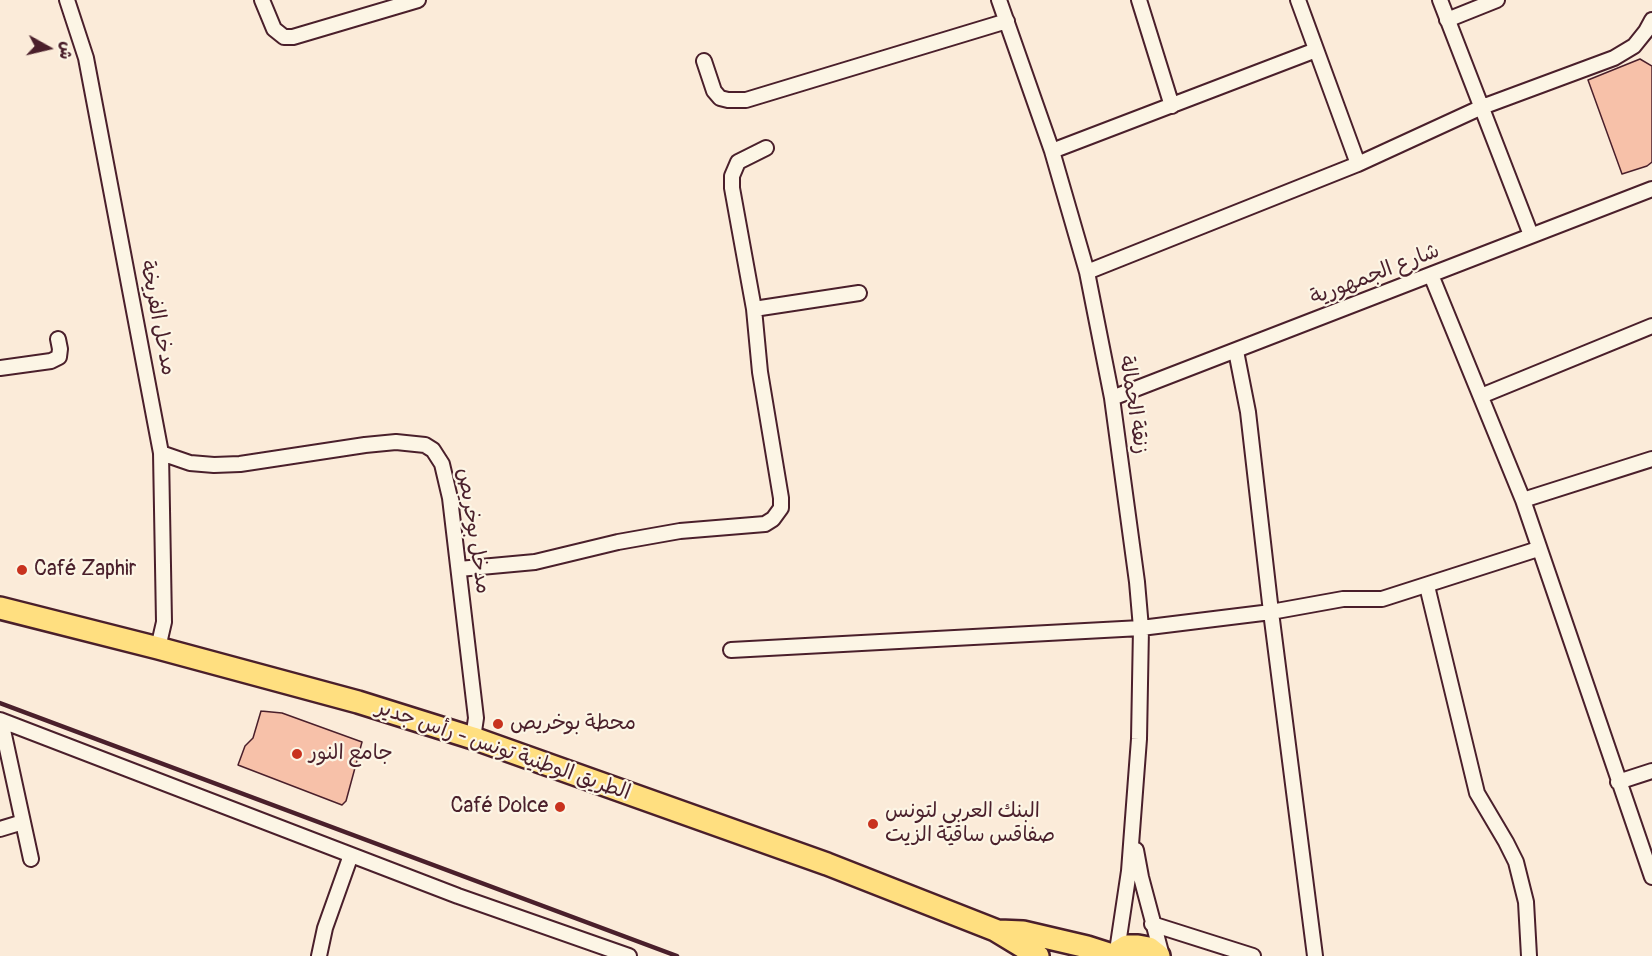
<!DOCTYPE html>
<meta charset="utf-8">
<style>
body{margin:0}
#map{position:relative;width:1652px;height:956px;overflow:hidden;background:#fbebd9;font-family:Pangolin,"Playpen Sans Arabic",sans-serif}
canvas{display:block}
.north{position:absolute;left:18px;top:18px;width:60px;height:60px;-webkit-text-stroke:4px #fcf5e5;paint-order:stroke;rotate:98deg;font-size:16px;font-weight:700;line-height:24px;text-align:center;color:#4a1f2b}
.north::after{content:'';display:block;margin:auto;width:21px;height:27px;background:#4a1f2b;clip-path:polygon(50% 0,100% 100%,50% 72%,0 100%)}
</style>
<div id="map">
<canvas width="1652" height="956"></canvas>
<div class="north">ش</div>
</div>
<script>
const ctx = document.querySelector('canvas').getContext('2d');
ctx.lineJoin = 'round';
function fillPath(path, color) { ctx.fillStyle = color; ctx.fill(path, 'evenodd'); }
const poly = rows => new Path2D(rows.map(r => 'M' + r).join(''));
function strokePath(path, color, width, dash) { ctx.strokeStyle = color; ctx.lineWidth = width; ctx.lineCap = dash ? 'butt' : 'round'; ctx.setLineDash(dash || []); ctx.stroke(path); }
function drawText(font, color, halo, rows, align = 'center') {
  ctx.font = font + ' Pangolin,"Playpen Sans Arabic",sans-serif'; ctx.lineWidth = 4.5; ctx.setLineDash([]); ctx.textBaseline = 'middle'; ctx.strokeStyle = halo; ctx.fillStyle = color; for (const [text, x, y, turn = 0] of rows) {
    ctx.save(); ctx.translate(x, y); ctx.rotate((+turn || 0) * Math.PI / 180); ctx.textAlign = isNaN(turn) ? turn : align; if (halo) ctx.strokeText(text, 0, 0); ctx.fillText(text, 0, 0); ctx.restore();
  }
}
const building = poly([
 [1640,59,1652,66,1652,162,1647,166,1622,174,1588,80,1640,59],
 [261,711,282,713,362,742,346,801,342,805,238,765,245,746,253,738,261,711]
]);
fillPath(building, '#f7c1a9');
strokePath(building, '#4a1f2b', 1.5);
const minor = poly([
 [67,0,86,58,161,453,164,622,158,648],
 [262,0,274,29,284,37,293,37,418,0],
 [999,0,1052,151,1087,272,1112,398,1137,582,1141,628,1139,739,1129,871,1117,951],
 [1139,0,1172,106],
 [1298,0,1358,164],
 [1440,0,1531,235],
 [1447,20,1497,0],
 [704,61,714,91,720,98,728,100,746,100,1007,21],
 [1052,151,1316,50],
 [1087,272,1358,164,1482,107,1614,58,1634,46,1646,31,1652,20],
 [1431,275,1523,500,1652,877],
 [754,309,732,188,732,176,738,162,766,148],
 [1236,351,1248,412,1271,612,1315,956],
 [0,368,51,361,59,357,60,349,58,339],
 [1481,396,1652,326],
 [1112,398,1652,189],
 [161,453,190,463,214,465,240,464,365,445,396,442,425,445,433,450,442,464,450,498,476,718,473,738],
 [1523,500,1652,459],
 [459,569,535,562,618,542,680,531,765,524,773,519,781,508,781,498,760,372,754,309,859,293],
 [1427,586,1477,793,1506,842,1516,862,1526,902,1529,956],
 [731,650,1141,628,1271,612,1343,599,1382,599,1538,549],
 [0,720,458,896,629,956],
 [1,721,31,859],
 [1618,782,1652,771],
 [0,829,23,822],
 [1136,850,1141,877,1162,956],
 [1152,924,1253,956],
 [319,956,325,928,351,855]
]);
const primary = poly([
 [0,608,158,648,358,702,473,738,827,864,995,930,1038,956],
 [999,931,1023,932,1087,947,1112,955],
 [1111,956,1127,946,1138,946,1149,948,1159,956]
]);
strokePath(minor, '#4a1f2b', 18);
strokePath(primary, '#4a1f2b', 26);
strokePath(minor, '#fcf5e5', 14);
strokePath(primary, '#ffdf80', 21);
strokePath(poly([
 [0,703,677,956]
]), '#4a1f2b', 4.5);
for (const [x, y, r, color] of [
 [22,570,6,"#c8321e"],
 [498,724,6,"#c8321e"],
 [297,754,6,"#c8321e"],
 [560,807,6,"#c8321e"],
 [873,824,6,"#c8321e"]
]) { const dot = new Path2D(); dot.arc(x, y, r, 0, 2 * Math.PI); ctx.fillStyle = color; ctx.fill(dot); strokePath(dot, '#fcf5e5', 2); }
drawText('21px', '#4a1f2b', '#fcf5e5', [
 ["شارع الجمهورية",1375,275,-21],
 ["مدخل الفريخة",157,318,79],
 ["زنقة الحمالة",1133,405,81],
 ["مدخل بوخريص",473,531,81],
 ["الطريق الوطنية تونس - رأس جدير",503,751,19]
]);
drawText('21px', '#4a1f2b', '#fcf5e5', [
 ["Café Zaphir",34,570],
 ["محطة بوخريص",510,724],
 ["جامع النور",309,754],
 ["Café Dolce",548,807,"right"],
 ["البنك العربي لتونس",885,812],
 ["صفاقس ساقية الزيت",885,836]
], 'left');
</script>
